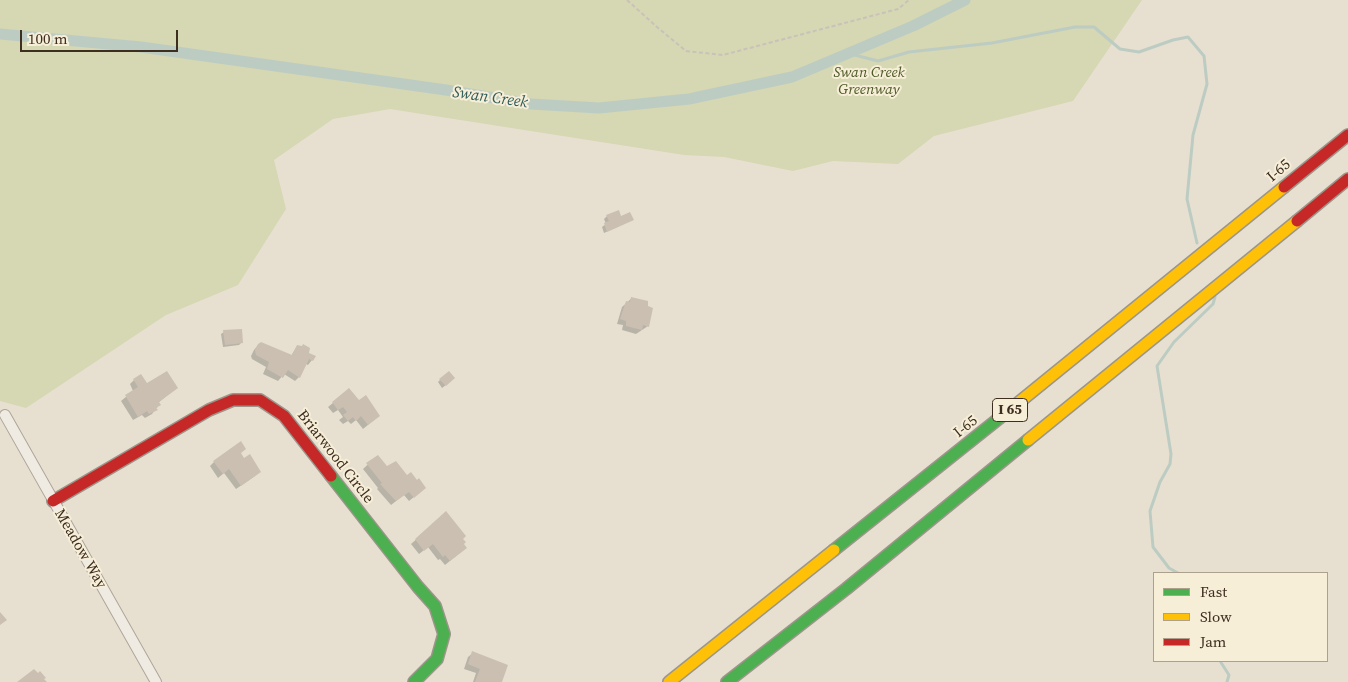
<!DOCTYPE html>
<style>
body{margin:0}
#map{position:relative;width:1348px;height:682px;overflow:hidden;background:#e7e0d1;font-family:"Source Serif 4",serif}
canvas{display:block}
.legend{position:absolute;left:1153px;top:572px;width:175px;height:90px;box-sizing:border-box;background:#f7eed8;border:1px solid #ada18e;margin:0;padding:6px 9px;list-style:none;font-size:15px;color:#3d2e20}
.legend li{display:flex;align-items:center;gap:10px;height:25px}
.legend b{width:25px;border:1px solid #ada18e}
.scale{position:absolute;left:20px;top:30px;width:158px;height:22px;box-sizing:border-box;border:2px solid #3d2e20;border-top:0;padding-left:6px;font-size:15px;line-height:18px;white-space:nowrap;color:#3d2e20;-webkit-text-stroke:4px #f7eed8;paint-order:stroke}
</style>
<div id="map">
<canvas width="1348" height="682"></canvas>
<ul class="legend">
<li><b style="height:6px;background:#4caf50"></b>Fast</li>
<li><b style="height:6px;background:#ffc107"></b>Slow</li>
<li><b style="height:6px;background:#c62828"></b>Jam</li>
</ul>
<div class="scale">100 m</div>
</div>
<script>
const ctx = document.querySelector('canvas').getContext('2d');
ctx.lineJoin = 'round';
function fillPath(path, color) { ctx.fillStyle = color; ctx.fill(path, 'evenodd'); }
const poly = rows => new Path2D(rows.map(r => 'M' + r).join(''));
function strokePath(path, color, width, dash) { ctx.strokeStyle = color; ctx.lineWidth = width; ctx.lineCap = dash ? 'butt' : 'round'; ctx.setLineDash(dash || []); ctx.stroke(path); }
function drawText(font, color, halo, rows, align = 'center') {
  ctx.font = font + ' "Source Serif 4",serif'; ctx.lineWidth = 4; ctx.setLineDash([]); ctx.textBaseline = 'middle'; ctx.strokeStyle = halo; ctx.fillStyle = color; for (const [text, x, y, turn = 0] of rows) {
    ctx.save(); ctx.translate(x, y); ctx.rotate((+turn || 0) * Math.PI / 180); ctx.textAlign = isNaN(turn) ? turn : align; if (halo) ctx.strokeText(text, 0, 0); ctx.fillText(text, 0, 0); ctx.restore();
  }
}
fillPath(poly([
 [0,0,1142,0,1073,101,934,136,898,164,833,161,793,171,724,157,684,155,390,109,333,119,274,160,286,209,238,285,166,315,26,408,0,401]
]), '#d6d7b3');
fillPath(poly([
 [607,216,621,217,632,220,604,233,602,227,606,224,604,219],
 [632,298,646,307,648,326,636,334,622,330,623,325,617,324,622,307],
 [224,332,242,342,239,345,223,347,221,334],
 [258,345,291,356,297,346,308,353,312,360,308,365,306,364,299,377,295,381,284,374,278,381,263,374,266,367,252,359,251,356,254,350],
 [134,380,146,385,176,388,158,403,159,405,152,414,145,418,142,415,133,420,121,401,133,391,130,384],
 [440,380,451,381,442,388,438,382],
 [349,390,374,420,363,429,356,420,351,424,348,421,343,424,339,420,343,417,338,410,333,413,328,407],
 [240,454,255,476,236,489,224,473,218,478,210,466,214,462],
 [377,456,386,468,417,482,420,492,409,501,404,495,391,505,377,489,378,488,363,469],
 [446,513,461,552,445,565,440,559,438,560,428,547,419,554,411,544],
 [473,653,501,682,473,682,476,673,464,669,468,657]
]), '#0003');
strokePath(poly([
 [847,53,878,61,909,52,992,43,1075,27,1094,27,1120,49,1139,52,1173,40,1188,37,1204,56,1207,84,1193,135,1187,199,1197,243],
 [1178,573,1169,568,1153,547,1150,511,1160,482,1170,464,1171,454,1157,366,1174,342,1213,304,1215,297],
 [1220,661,1229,675,1227,682]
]), '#bcccc2', 3);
strokePath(poly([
 [0,34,141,47,446,90,531,104,599,108,689,99,792,77,913,26,965,0]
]), '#bcccc2', 11);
fillPath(poly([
 [619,210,621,216,630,212,634,220,607,232,604,223,609,221,606,215],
 [631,297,648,301,648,306,653,308,649,327,643,325,642,330,626,326,626,321,620,319,626,301,630,302],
 [242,329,243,343,225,345,223,330],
 [261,342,292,355,297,345,302,346,303,344,310,348,309,353,316,356,313,361,309,359,300,378,288,370,283,378,267,369,269,362,256,355,255,350,258,344],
 [167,371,178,388,159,402,161,405,156,408,158,410,149,414,147,411,138,417,125,395,138,387,133,379,141,374,147,383],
 [449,371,455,378,446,386,439,379],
 [349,388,359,400,366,395,380,416,368,425,361,416,356,421,353,417,348,421,343,415,347,412,343,407,338,410,332,402],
 [241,441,246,449,241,453,244,458,250,454,261,472,241,486,229,469,223,474,213,461],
 [378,455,387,466,396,461,407,475,411,472,417,480,419,478,426,488,414,498,409,492,396,501,380,484,382,483,366,463],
 [446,511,466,536,463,539,466,542,464,544,467,548,450,561,445,555,443,557,433,544,424,551,415,539],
 [0,612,7,620,0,625],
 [472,651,508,665,502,682,475,682,480,669,468,664],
 [34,669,38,673,40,671,46,678,44,679,47,682,17,682]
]), '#cbbfb2');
const street = poly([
 [5,415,156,682]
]);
const fast = poly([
 [331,476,418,587,435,606,444,634,437,659,414,682],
 [834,550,1007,412],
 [727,682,846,589,1028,440]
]);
const slow = poly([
 [1007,412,1284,187],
 [1028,440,1297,221],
 [669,682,834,550]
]);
const jam = poly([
 [1284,187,1348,135],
 [1297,221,1348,179],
 [53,501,209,410,233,400,260,400,284,416,331,476]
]);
strokePath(street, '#ada599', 12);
strokePath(fast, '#9c958a', 14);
strokePath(slow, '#9c958a', 14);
strokePath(jam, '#9c958a', 14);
strokePath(poly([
 [627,0,657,27,686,51,723,55,898,9,909,0]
]), '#c8c2b9', 2, [4, 2.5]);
strokePath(street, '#efebe3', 10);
strokePath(fast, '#4caf50', 11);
strokePath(slow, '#ffc107', 11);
strokePath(jam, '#c62828', 11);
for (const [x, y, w] of [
 [1010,410,35]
]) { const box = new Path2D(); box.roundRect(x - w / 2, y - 11.5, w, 23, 4); ctx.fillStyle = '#f7eed8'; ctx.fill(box); strokePath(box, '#3d2e20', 1); }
drawText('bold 14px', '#3d2e20', null, [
 ["I 65",1010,410]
]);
drawText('italic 15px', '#4d5a26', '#f7eed8', [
 ["Swan Creek",869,73],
 ["Greenway",869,90]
]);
drawText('15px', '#3d2e20', '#f7eed8', [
 ["I-65",1279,171,-41],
 ["I-65",966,427,-39],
 ["Briarwood Circle",335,457,52],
 ["Meadow Way",80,549,60]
]);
drawText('italic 16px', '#2f5d5a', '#f7eed8', [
 ["Swan Creek",490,98,8]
]);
</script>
